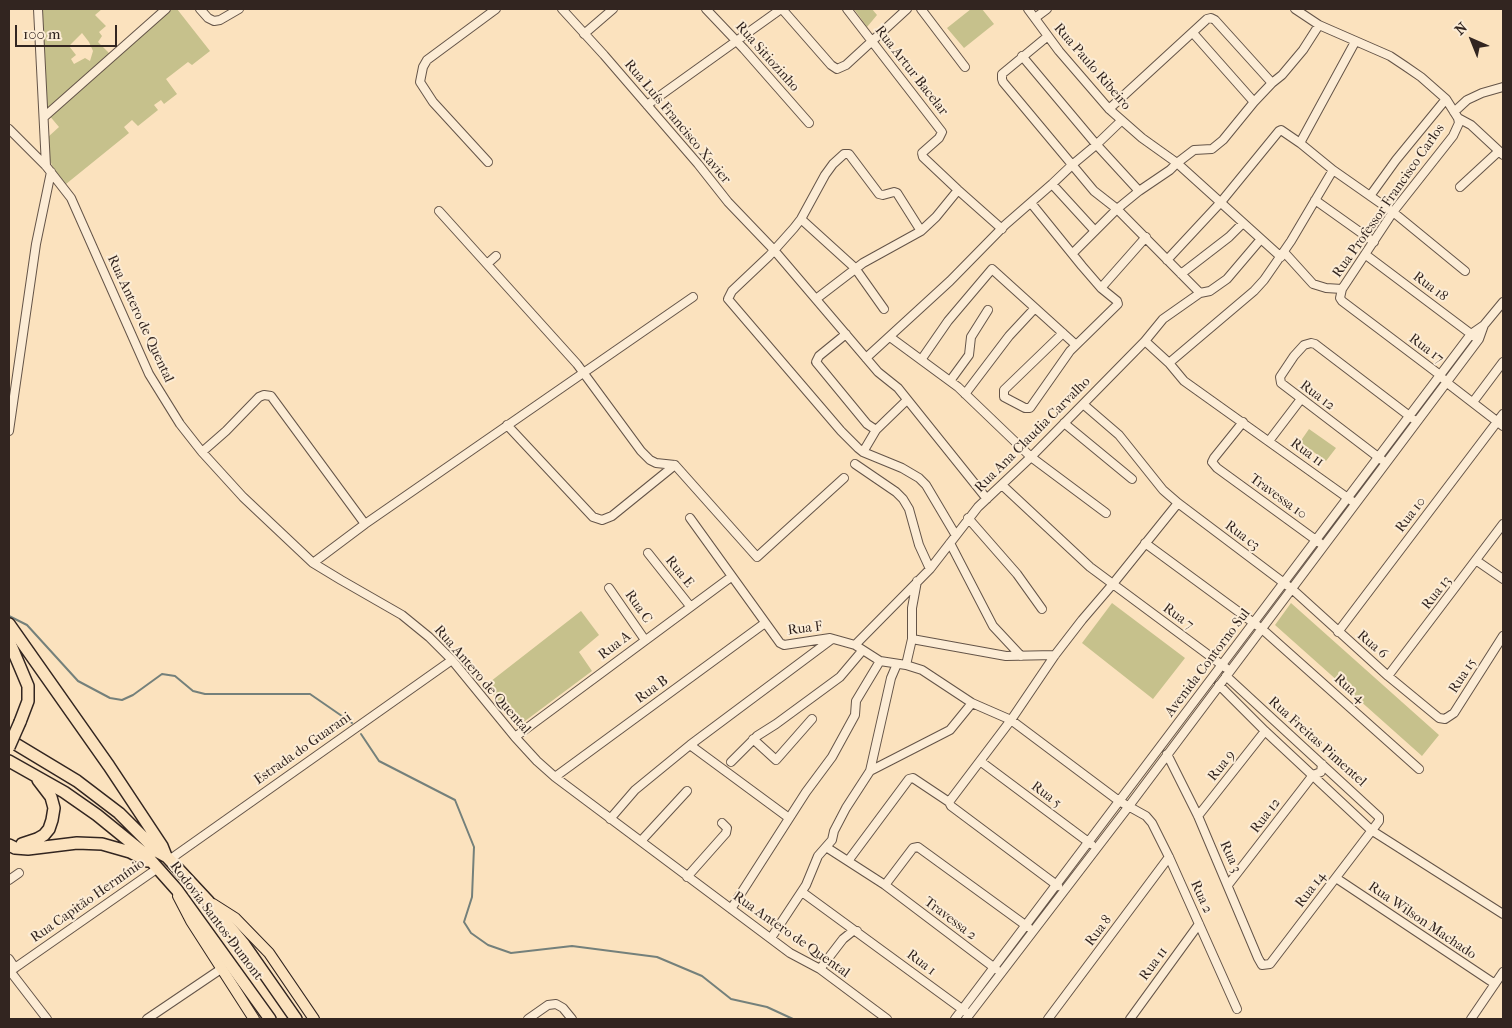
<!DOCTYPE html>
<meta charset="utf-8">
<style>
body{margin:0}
#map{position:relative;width:1512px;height:1028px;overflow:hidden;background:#fbe2be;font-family:"IM FELL French Canon",serif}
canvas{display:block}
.frame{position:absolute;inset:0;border:10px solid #322520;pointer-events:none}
.north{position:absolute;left:1447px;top:15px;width:50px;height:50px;-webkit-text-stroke:4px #fcecd5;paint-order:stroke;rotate:316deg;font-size:14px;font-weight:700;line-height:20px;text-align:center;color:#322520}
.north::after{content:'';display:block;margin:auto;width:18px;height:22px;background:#322520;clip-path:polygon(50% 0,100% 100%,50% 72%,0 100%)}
.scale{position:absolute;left:15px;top:25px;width:102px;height:22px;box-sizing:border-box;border:2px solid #322520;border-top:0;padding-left:6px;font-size:15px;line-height:18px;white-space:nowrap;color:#322520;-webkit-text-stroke:4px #fcecd5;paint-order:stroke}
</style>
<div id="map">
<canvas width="1512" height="1028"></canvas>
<div class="frame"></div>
<div class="north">N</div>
<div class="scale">100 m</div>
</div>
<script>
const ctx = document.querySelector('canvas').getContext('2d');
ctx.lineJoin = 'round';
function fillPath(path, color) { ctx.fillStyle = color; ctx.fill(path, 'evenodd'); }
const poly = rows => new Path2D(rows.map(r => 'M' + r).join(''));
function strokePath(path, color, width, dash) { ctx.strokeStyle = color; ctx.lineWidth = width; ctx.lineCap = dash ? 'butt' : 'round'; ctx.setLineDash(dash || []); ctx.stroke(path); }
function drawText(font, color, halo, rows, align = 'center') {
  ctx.font = font + ' "IM FELL French Canon",serif'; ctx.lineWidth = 4; ctx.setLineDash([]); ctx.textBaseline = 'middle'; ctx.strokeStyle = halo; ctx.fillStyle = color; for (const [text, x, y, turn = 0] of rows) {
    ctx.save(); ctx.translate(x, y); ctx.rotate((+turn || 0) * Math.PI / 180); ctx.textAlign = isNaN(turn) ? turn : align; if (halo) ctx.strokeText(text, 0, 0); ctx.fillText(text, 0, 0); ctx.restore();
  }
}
fillPath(poly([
 [40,9,102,9,95,15,106,26,99,32,102,36,98,42,111,55,45,113],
 [82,33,89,42,93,51,90,61,85,58,74,64,71,59,76,55,69,46],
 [168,9,177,9,210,51,192,65,188,62,166,79,177,94,164,104,161,100,154,105,158,110,138,126,132,120,124,127,129,133,66,184,53,168,50,160,48,137,59,127,48,114],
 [854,9,872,9,877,15,867,27],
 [971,9,982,9,994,24,964,48,947,28],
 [1309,429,1336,448,1326,461,1300,442],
 [1112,603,1185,658,1153,699,1082,643],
 [1291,603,1439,735,1422,756,1275,625],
 [581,611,599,635,579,652,592,671,517,727,486,685]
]), '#c6c18c');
strokePath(poly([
 [9,616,27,625,78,681,110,698,122,700,133,695,162,674,175,676,193,691,205,694,310,694,352,723],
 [361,734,379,761,455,800,474,847,472,897,464,922,471,933,488,945,511,953,572,946,657,957,702,976,731,999,767,1007,793,1019]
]), '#74807b', 2);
const minor = poly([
 [38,9,46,166],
 [200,9,208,18,214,21,220,20,239,9],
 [562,9,604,55,698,164,728,202,774,250,878,372,898,388,987,499],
 [706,9,744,49,809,123],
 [782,9,831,65,837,69,846,65,907,9],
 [847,9,942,132,939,138,922,153,923,157,958,190,1002,229],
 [921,9,965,67],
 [1028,9,1059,51,1109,109,1142,138,1177,163,1170,170,1139,191,1117,209,1073,253],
 [1295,9,1319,25,1390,56,1405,66,1421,77,1446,99,1458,118,1459,123,1453,136,1393,212,1342,289,1340,298,1342,301,1440,375,1446,382,1503,426],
 [1035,18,1047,9],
 [1193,33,1254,102],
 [584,34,613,9],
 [1048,36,1002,74,1002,79,1003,82,1094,191,1117,209,1200,293,1163,319,1145,341],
 [1022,56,1095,143,1139,191],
 [647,105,781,9],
 [1109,109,1207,19,1211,18,1215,20,1272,83],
 [1454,112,1467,100,1482,93,1503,87],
 [44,117,166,9],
 [1458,118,1471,125,1499,151],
 [9,129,46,166,71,198,149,374,180,424,202,452,243,497,313,563,341,580,402,615,429,637,452,660,515,737,537,761,555,777,790,953,820,969,887,1019],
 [488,162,433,102,420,82,423,67,427,60,496,9],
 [1333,170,1393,212,1465,271],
 [1052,184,1095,231],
 [1460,187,1499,151,1503,155],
 [1370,196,1396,160,1446,99],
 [1315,200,1374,242],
 [1031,203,1082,266,1101,288,1117,301,1118,304,1070,351,1030,408,1025,408,1004,397,1004,390,1063,333],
 [439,211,577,364,641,451,650,460,656,463,675,465,757,557,844,478],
 [801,219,855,268,884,309],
 [921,231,897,193,894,192,883,195,879,194,849,154,844,154,833,164,825,175,801,219,794,228,769,256,732,291,728,299,841,431,858,448,863,452,902,468,919,478,926,485,955,534],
 [1284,252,1313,284,1326,288,1342,289],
 [1366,255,1475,337],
 [1281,257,1177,163,1194,150,1212,149,1223,140,1254,102,1272,83,1282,75,1303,50,1319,25],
 [1167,260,1221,202,1279,131,1281,130,1300,143],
 [487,264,496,256],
 [1181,274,1229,237,1243,223],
 [1101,288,1146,237],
 [1200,293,1210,291,1227,279,1261,239],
 [816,299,863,263,921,231,936,217,958,190],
 [846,334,819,356,816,362,867,424,876,430,907,400],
 [890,337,958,387,1031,457,1106,513],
 [866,358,950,281,1005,225,1052,184,1072,165,1096,145,1121,121],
 [921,360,948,321,992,269,1076,345],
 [1169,363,1254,291,1264,280,1291,241,1333,170,1300,143,1355,42],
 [950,381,969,355,971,337,988,310],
 [965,394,1009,336,1035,308],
 [1473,402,1503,362],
 [1083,404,1119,435,1163,490,1178,503,1292,589,1388,676,1439,718,1445,719,1454,713,1503,636],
 [1243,422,1214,458,1212,462,1217,468,1320,543],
 [1064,423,1132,479],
 [507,425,593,517,602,520,612,516,675,465],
 [9,431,36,244,51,172],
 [1269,441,1301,399],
 [202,452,226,431,259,397,264,395,271,396,365,524],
 [863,452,876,430],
 [1382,460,1281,383,1280,377,1294,356,1304,345,1311,343,1315,344,1412,418],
 [855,464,896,492,903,499,909,509,919,545,930,569],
 [1002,485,1090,567,1226,668],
 [690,518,780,643,784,645,830,638,855,645,880,661,906,665,922,670,972,703,1011,720,1119,801,1146,816,1152,823,1169,857,1237,1009],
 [968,518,1017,574,1042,609],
 [950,543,993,626,1021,656],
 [1145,543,1262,629,1419,769],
 [648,553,690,606],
 [1477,561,1503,579],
 [313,563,365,524,693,297],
 [609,588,645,640],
 [1338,632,1503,414],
 [912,639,1006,656,1055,655],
 [855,645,930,569,978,507,1031,457,1145,341,1169,363,1184,381,1352,501],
 [906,665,912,639,912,608,917,581],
 [1388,676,1503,524],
 [1219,685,1265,731,1371,830,1503,914],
 [515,737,731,577],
 [753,739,776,760,812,719],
 [690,745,789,818],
 [1167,754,1198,816,1258,958,1262,965,1270,964,1379,821,1379,817,1226,676],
 [980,761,1091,844],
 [731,762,757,736,776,724,840,677,862,651],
 [870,771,950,730,972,703],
 [555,777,765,623],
 [1198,816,1265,731],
 [610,819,635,790,690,745,832,639],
 [641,841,687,791],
 [826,847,885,885,996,969],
 [169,860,452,660],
 [848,861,909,779,913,778,949,802],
 [687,877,726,833,727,828,722,823],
 [1336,878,1495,984],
 [9,880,19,873],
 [885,885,913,848,918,847,1028,927],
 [1228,885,1313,775,1321,772,1322,764],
 [1058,886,951,806,949,802,1011,720,1055,655,1082,620,1112,585,1178,503],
 [802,892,966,1012],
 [731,909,806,792,832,757,855,715,856,701,880,661],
 [771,938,806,885,818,856,832,840,834,831,846,808,870,771,891,678,897,664],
 [9,959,15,968],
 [820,969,843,939,853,931,857,931],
 [10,971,47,1019],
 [9,972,158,868],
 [147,1019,221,969],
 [528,1019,548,1005,556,1004,563,1008,572,1019],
 [955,1019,1471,334,1484,325,1503,302],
 [966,1019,1129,806,1479,339,1484,325],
 [1048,1019,1169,857],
 [1130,1019,1199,924],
 [1471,1019,1503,972]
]);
const major = poly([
 [9,636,12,648],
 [178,896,191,921,254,1019],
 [213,904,235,918,269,953,314,1019]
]);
const highway = poly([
 [9,624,109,766,162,846,166,856],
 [12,648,28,686,28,701,20,722],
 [9,740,77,781,119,813,158,852,167,857,208,901,243,943,296,1019],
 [9,761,64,792,97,815,145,854,177,890,270,1019],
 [22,844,37,839,44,835,49,829,52,820,54,808,51,797,38,780],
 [9,845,15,848,28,849,77,843,102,844,130,852,147,861]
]);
strokePath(minor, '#645448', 10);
strokePath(major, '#322520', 12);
strokePath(highway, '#322520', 14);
strokePath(minor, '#fcecd5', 8);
strokePath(major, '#fbe2be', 10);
strokePath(highway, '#fbe2be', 11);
const highwayBridge = poly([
 [9,747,20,722]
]);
strokePath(highwayBridge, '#322520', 14, []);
strokePath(highwayBridge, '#fbe2be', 11);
drawText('14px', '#322520', '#fcecd5', [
 ["Rua Sitiozinho",767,57,48],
 ["Rua Paulo Ribeiro",1092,67,49],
 ["Rua Artur Bacelar",911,71,52],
 ["Rua Luís Francisco Xavier",677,122,50],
 ["Rua Professor Francisco Carlos",1389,201,-55],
 ["Rua 18",1430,287,37],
 ["Rua Antero de Quental",140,319,65],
 ["Rua 17",1426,349,37],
 ["Rua 12",1317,396,37],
 ["Rua Ana Claudia Carvalho",1033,435,-45],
 ["Rua 11",1307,453,36],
 ["Travessa 10",1278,497,36],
 ["Rua 10",1411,515,-53],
 ["Rua c3",1242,536,37],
 ["Rua E",679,572,51],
 ["Rua 13",1437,593,-52],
 ["Rua C",638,607,55],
 ["Rua 7",1178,617,36],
 ["Rua F",805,629,-7],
 ["Rua 6",1372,645,41],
 ["Rua A",615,646,-37],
 ["Avenida Contorno Sul",1208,663,-53],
 ["Rua 15",1463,676,-57],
 ["Rua Antero de Quental",482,680,49],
 ["Rua 4",1349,689,42],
 ["Rua B",652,690,-36],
 ["Rua Freitas Pimentel",1317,742,42],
 ["Estrada do Guarani",303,749,-35],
 ["Rua 9",1222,766,-52],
 ["Rua 5",1046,795,37],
 ["Rua 12",1266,816,-53],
 ["Rua 3",1230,857,66],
 ["Rua 14",1311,890,-53],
 ["Rua 2",1201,897,66],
 ["Rua Capitão Hermínio",88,901,-35],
 ["Travessa 2",950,919,37],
 ["Rodovia Santos Dumont",216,921,53],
 ["Rua Wilson Machado",1422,921,34],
 ["Rua 8",1099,931,-53],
 ["Rua Antero de Quental",791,935,35],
 ["Rua 1",921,963,37],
 ["Rua 11",1154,964,-54]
]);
</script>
